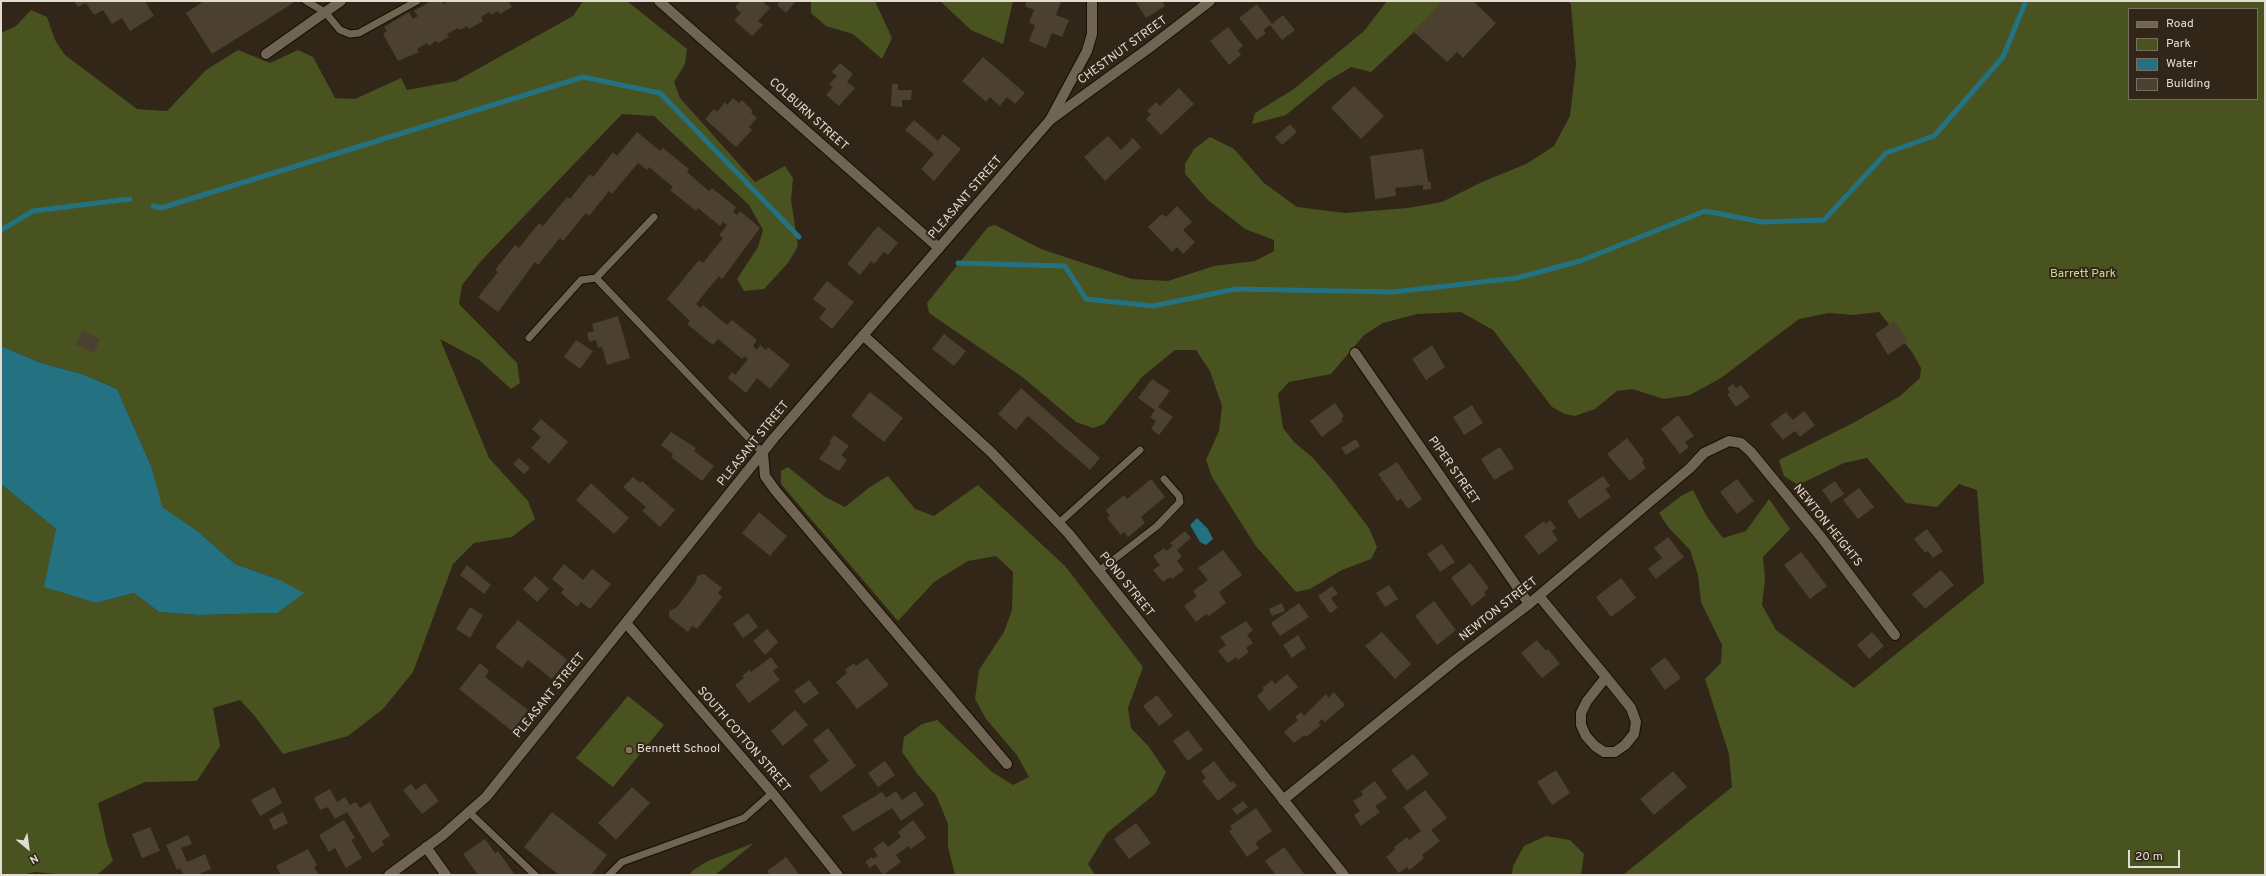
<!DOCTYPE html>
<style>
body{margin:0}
#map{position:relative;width:2266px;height:876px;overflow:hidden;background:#312617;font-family:Overpass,sans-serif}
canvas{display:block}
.frame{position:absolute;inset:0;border:2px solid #e3dcd2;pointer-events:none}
.legend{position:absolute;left:2128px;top:8px;width:130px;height:92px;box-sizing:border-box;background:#312617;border:1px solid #786f62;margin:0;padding:5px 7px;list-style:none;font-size:12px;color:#e3dcd2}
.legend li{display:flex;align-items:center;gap:8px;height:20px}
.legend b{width:20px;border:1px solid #786f62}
.north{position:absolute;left:8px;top:828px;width:40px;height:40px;-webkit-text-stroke:3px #312617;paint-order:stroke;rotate:151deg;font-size:11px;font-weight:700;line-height:16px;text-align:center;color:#e3dcd2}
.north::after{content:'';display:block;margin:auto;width:14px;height:18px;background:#e3dcd2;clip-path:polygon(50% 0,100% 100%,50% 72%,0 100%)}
.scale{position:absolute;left:2128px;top:850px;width:52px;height:18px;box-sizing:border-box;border:2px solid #e3dcd2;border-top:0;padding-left:5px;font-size:12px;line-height:14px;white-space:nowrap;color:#e3dcd2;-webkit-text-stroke:3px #312617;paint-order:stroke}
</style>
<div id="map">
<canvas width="2266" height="876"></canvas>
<div class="frame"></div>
<ul class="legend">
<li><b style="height:5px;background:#706453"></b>Road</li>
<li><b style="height:11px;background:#49531f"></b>Park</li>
<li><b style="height:11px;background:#247281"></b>Water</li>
<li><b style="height:11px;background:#4c4130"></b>Building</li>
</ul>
<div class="north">N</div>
<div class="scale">20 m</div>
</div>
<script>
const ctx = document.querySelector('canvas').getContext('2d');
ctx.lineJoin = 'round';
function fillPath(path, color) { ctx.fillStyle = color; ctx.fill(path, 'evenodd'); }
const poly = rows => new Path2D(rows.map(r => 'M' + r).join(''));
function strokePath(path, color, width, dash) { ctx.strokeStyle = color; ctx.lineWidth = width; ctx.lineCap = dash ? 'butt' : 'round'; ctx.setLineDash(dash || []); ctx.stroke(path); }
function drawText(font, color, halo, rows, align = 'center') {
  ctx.font = font + ' Overpass,sans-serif'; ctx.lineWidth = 4; ctx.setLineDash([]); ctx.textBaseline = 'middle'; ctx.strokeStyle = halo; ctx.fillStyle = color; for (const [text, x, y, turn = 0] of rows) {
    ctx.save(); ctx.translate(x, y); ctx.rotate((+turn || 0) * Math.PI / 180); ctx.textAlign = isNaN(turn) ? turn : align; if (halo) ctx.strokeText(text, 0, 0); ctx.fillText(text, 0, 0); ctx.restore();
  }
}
fillPath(poly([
 [583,1,627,1,687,49,685,64,674,82,680,98,755,182,785,166,793,178,791,200,798,246,788,263,764,289,744,291,737,279,758,247,763,230,749,205,654,116,622,114,481,261,462,285,459,304,517,363,520,383,511,389,479,360,440,339,489,458,528,501,535,519,512,537,474,543,453,564,413,672,383,709,348,736,283,754,254,715,240,700,213,708,220,746,197,781,145,782,98,803,107,843,113,861,97,875,65,875,36,872,20,875,1,875,1,484,56,529,45,587,96,603,134,593,159,612,199,615,277,613,280,580,235,564,196,530,161,507,152,468,117,389,82,374,41,363,1,346,1,33,16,26,31,10,47,17,55,40,65,55,137,109,167,111,206,70,238,50,270,63,298,50,313,57,335,98,355,99,401,78,407,90,456,81,573,16],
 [811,1,875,1,892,38,882,59,853,34,826,26,811,13],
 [940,1,1013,1,1003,44,971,30],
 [1387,1,1444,1,1414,32,1371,72,1351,67,1326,82,1286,115,1252,124,1255,113,1294,89,1364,31],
 [1569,1,2265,1,2265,875,1623,875,1732,787,1729,754,1705,679,1721,663,1722,645,1701,602,1698,575,1690,550,1668,527,1659,513,1681,496,1693,490,1707,517,1723,538,1746,531,1769,499,1790,529,1763,557,1765,579,1762,605,1776,630,1854,688,1984,583,1977,490,1959,484,1937,507,1906,503,1867,458,1844,463,1798,485,1784,476,1779,460,1855,422,1900,396,1920,378,1921,368,1912,352,1879,312,1853,315,1829,313,1799,319,1721,378,1690,395,1664,399,1632,389,1617,391,1595,409,1575,416,1565,414,1552,407,1493,330,1461,312,1417,314,1383,323,1364,335,1331,374,1289,382,1278,394,1283,428,1294,442,1312,457,1333,481,1369,528,1377,547,1371,559,1342,570,1310,589,1296,592,1255,545,1212,477,1206,460,1219,431,1222,406,1210,371,1196,350,1175,350,1142,377,1104,424,1093,428,1076,422,1021,376,929,313,927,303,988,227,995,225,1041,249,1132,279,1168,281,1214,266,1255,261,1274,251,1274,240,1245,229,1208,200,1185,174,1185,164,1194,149,1210,137,1234,149,1264,183,1297,207,1345,213,1408,208,1442,202,1482,182,1526,164,1554,146,1570,116,1576,64,1571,5],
 [2129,9,2257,9,2257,99,2129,99],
 [788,467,825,497,845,507,870,487,888,476,915,509,934,516,978,485,1065,566,1143,667,1128,708,1131,728,1149,747,1166,772,1155,794,1107,833,1088,864,1095,875,955,875,948,847,948,824,936,795,919,776,902,752,904,737,922,724,937,720,992,772,1013,785,1029,777,1017,755,986,719,975,699,979,670,1004,632,1012,610,1013,572,996,556,968,561,934,582,898,621,781,484,781,471],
 [628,696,664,725,613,787,576,758],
 [1546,836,1570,840,1584,854,1581,875,1512,875,1513,866,1524,846],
 [754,843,715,875,689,875,693,870,708,861]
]), '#49531f');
fillPath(poly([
 [1,346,41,363,82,374,117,389,152,468,162,507,196,530,235,564,280,580,304,593,277,613,199,615,159,612,134,593,96,603,44,587,56,529,1,484],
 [1197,518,1208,529,1213,539,1206,545,1200,542,1190,525]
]), '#247281');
strokePath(poly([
 [153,206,161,208,583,77,660,93,799,237],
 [1,230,33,211,130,199],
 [958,263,1065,266,1086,299,1153,306,1236,289,1393,292,1517,278,1580,261,1705,211,1762,222,1824,220,1886,153,1934,136,2003,57,2026,1]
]), '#247281', 5);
fillPath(poly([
 [74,1,145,1,154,16,130,31,122,18,112,24,103,10,94,15,86,3,78,7],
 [204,1,292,1,293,3,212,54,186,13],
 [431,1,442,1,444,4,449,1,512,1,509,3,512,7,500,14,498,11,491,15,489,12,481,17,483,21,469,29,467,26,460,30,458,28,447,34,449,37,438,43,436,41,429,46,427,43,417,49,419,52,398,61,383,34,387,31,384,27,409,12,413,19,418,16,414,11],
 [741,1,762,1,770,8,758,21,763,25,752,36,734,20,741,13,735,7],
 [780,1,796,1,786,13,777,5],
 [1027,1,1061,2,1056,15,1069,20,1062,37,1052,33,1046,48,1029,41,1035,25,1029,23,1034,10,1025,6],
 [1135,1,1162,1,1165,6,1146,18],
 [1444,1,1473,1,1496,23,1463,58,1457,52,1447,62,1414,32],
 [1257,4,1272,24,1283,15,1295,30,1282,40,1270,25,1263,30,1266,33,1257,40,1239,18],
 [1228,27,1243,46,1238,50,1241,55,1229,65,1210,41],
 [983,57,1025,93,1015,104,1007,97,1000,106,990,97,986,102,962,81],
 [840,63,853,74,847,82,855,88,839,106,826,95,833,87,829,84,837,76,832,72],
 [892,84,898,84,898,90,912,90,911,100,902,100,902,107,891,106],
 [1354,86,1384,116,1361,139,1331,108],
 [1179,88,1194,104,1161,135,1146,119,1151,114,1147,111,1156,102,1160,106],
 [733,98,739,103,742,100,753,111,751,113,757,118,749,127,752,130,736,147,705,119,714,109,717,112,725,102,727,105],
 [914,120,938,141,943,134,961,149,934,181,921,169,934,154,905,130],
 [1290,124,1297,132,1282,145,1275,137],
 [637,132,660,151,663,148,689,169,687,172,709,191,712,188,736,207,733,212,737,215,740,211,760,228,722,279,719,276,696,304,701,308,703,305,727,325,732,320,757,340,753,346,757,350,760,345,766,350,768,347,790,365,770,389,757,378,746,393,728,378,732,372,735,375,748,359,745,356,742,359,718,339,713,345,687,324,690,321,667,299,699,260,703,263,723,238,719,235,727,225,723,222,720,226,698,208,696,211,670,190,673,187,649,167,647,170,638,163,612,194,609,191,589,216,586,213,563,241,560,238,538,265,535,262,498,312,478,297,498,272,495,270,515,245,519,248,539,223,543,226,567,197,570,199,590,174,593,177,613,152,617,156],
 [1108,136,1121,150,1133,138,1141,147,1105,181,1084,157],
 [1423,149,1428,182,1431,182,1431,189,1423,190,1423,185,1395,188,1396,196,1375,199,1370,156],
 [1177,206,1192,222,1183,230,1195,242,1183,254,1177,247,1172,252,1148,227,1162,214,1166,217],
 [878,226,898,243,888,255,884,252,874,264,871,261,860,275,847,264],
 [827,281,854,302,832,329,819,318,826,309,813,299],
 [618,316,630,358,607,365,602,347,598,348,596,340,589,342,587,333,594,331,592,324],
 [1894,321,1908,341,1888,355,1875,334],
 [82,331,100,339,94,353,75,345],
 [944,334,966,351,954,366,932,349],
 [576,340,593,351,580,369,564,357],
 [1432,345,1445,367,1426,380,1412,359],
 [1152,379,1170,391,1158,407,1173,417,1159,435,1151,429,1156,421,1150,417,1155,410,1138,398],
 [1733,384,1736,388,1741,385,1750,397,1736,407,1727,394,1730,393,1727,388],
 [1021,388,1100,458,1090,470,1028,416,1016,430,998,414],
 [870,392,903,418,884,442,851,416],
 [1335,403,1344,416,1341,419,1343,421,1322,437,1310,421],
 [1472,405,1483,423,1464,435,1453,417],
 [1804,411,1815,425,1800,437,1795,431,1783,440,1770,424,1786,412,1793,420],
 [1678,415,1694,436,1685,442,1689,447,1680,454,1661,429],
 [541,419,568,442,549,464,531,448,541,437,532,429],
 [671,432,696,448,694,451,714,466,702,481,671,457,673,454,661,445],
 [834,435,849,446,841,455,847,460,839,471,819,459,831,443,829,442],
 [1627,438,1644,460,1642,462,1646,468,1630,481,1607,454],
 [1356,439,1360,446,1346,455,1341,448],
 [1500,447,1514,468,1494,480,1481,459],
 [519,458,530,468,524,474,513,464],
 [1397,462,1422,499,1408,509,1401,499,1397,501,1378,474],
 [1603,476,1610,486,1605,489,1611,497,1579,519,1567,501],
 [633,477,640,483,642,481,675,510,660,527,642,511,646,507,623,487],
 [1151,479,1165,497,1141,517,1145,523,1128,537,1124,532,1121,535,1107,518,1110,516,1106,510,1124,495,1127,499],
 [1737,479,1754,501,1737,514,1720,492],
 [1835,481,1844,494,1831,503,1822,490],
 [591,483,629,518,614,534,576,500],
 [1859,488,1874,507,1858,519,1843,500],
 [759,512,787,536,770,556,742,533],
 [1550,520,1556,528,1552,531,1558,540,1539,555,1524,536,1544,521,1546,524],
 [1927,529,1943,551,1933,558,1928,551,1925,553,1914,539],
 [1185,531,1191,538,1177,550,1182,556,1177,561,1184,570,1172,579,1170,577,1163,582,1153,570,1160,565,1153,556,1164,548,1166,551,1173,546,1170,543],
 [1668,537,1684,557,1656,579,1648,569,1662,558,1654,548],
 [1442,544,1455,562,1440,572,1427,554],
 [1223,550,1242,575,1219,592,1226,603,1209,616,1206,614,1196,622,1184,606,1197,596,1193,591,1208,580,1198,568],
 [1801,552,1827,586,1810,599,1784,565],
 [1470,563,1489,588,1484,592,1486,595,1472,606,1451,578],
 [564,564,583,580,592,569,611,584,590,609,581,602,577,607,561,593,564,589,552,579],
 [467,565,491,585,484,594,460,575],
 [1941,570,1954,585,1925,609,1912,594],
 [704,574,722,588,718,593,722,597,697,629,692,626,688,632,669,617,669,611,677,607,696,582,697,576],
 [535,576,549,589,537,602,523,589],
 [1621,578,1636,598,1611,617,1596,597],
 [1389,585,1398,599,1385,607,1376,593],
 [1332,586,1338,594,1331,598,1338,608,1330,613,1318,596],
 [1434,601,1456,630,1437,645,1415,616],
 [1282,603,1285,611,1272,616,1269,609],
 [1299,603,1309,617,1280,636,1271,623],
 [470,607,483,615,470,638,456,629],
 [748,613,758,627,743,638,733,624],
 [518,620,567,660,552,679,528,660,522,668,495,647],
 [1246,621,1253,630,1247,635,1253,643,1246,648,1249,652,1238,660,1236,657,1228,663,1218,651,1226,645,1220,637],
 [767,629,778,642,765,655,753,641],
 [1382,632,1411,664,1395,679,1365,646],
 [1872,632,1884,646,1869,659,1857,645],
 [1298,635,1306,648,1292,658,1283,645],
 [1537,640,1546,651,1548,649,1560,664,1542,678,1521,653],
 [771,657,778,667,773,671,780,680,749,703,735,685,744,678,742,676,749,670,751,672],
 [1665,657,1681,678,1665,690,1650,669],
 [867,658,889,685,857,709,836,682,847,673,845,670,854,663,856,666],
 [480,663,489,671,485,677,528,710,512,731,459,689],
 [1287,674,1298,687,1269,711,1257,696,1264,690,1262,688,1272,680,1275,684],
 [809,680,819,693,804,704,794,691],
 [1334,692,1345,705,1325,722,1322,719,1318,723,1321,725,1306,737,1304,735,1294,743,1284,732,1298,720,1295,717,1301,712,1304,716,1326,694,1328,698],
 [1157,695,1173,716,1159,726,1143,706],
 [795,710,808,725,783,746,771,731],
 [828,728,856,766,821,792,809,776,829,761,813,740],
 [1188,730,1203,750,1188,761,1173,741],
 [1413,754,1429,774,1407,791,1391,770],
 [885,761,895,775,878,787,868,773],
 [1214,761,1231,783,1233,781,1237,786,1218,801,1202,781,1206,778,1201,771],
 [1556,770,1570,793,1552,805,1537,782],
 [1673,771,1687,787,1654,815,1640,799],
 [1375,781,1387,798,1375,806,1380,812,1361,826,1354,815,1360,811,1353,801,1363,795,1361,791],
 [425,783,439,801,422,814,403,790,411,784,416,790],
 [274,787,282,803,260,816,251,800],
 [632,787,650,803,616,840,598,823],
 [330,789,337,802,345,797,350,805,356,802,360,808,370,802,390,836,382,841,384,845,372,853,347,812,335,819,328,807,320,810,314,798],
 [1425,790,1447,818,1431,830,1440,841,1422,855,1424,858,1410,870,1407,867,1399,873,1386,857,1395,849,1394,847,1407,837,1409,840,1421,831,1403,807],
 [896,791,902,800,915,791,924,805,901,821,892,808,853,832,842,816,882,792,886,798],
 [1243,801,1248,807,1237,815,1232,809],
 [1256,808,1272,831,1255,843,1259,848,1247,857,1229,831,1232,829,1230,826],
 [283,812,288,823,274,830,269,819],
 [552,812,607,855,591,875,559,875,524,847],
 [344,820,355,838,351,840,362,858,346,868,335,848,329,852,319,835],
 [913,820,926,838,911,849,909,846,896,855,901,862,883,875,875,864,870,868,865,862,872,857,873,859,878,856,873,849,883,841,888,847,901,837,898,832],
 [1136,823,1151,843,1129,859,1114,839],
 [150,827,160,851,142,858,132,834],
 [188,835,192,844,181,848,187,862,205,854,211,869,197,875,184,875,180,868,177,870,166,845],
 [485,839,495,853,498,851,515,875,478,875,463,854],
 [1284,847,1305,875,1276,875,1265,861],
 [308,849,317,865,314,867,319,875,281,875,276,866],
 [786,857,798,873,796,875,770,875,767,871]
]), '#4c4130');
const service = poly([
 [306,1,325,12,340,30,350,34,359,33,417,1],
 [596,278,763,453],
 [529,338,581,280,596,278,654,217],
 [1059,523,1140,450],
 [1099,571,1157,526,1180,502,1179,496,1164,479],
 [469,812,535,875],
 [609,875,622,862,744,818,772,793]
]);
const minor = poly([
 [659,1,939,248],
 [266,54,341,1],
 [1050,120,1149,48,1210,1],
 [1355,353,1529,604],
 [763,453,765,476,775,490,1007,764],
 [1539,596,1606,677,1631,708,1636,722,1634,734,1625,745,1615,752,1604,752,1595,746,1586,736,1581,725,1581,713,1587,701,1606,677],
 [626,623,774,795,838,875],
 [1283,800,1454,661,1529,604,1690,468,1704,453,1729,441,1741,443,1751,452,1821,537,1895,635],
 [426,847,446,875]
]);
const tertiary = poly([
 [863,335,991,452,1069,534,1344,875],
 [389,875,443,835,486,797,774,438,1050,120,1087,51,1092,34,1092,1]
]);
strokePath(service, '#180f02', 9);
strokePath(minor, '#180f02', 12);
strokePath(tertiary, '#180f02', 12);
strokePath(service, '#706453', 7);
strokePath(minor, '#706453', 10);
strokePath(tertiary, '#706453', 10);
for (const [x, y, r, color] of [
 [629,750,4,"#8d6e63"]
]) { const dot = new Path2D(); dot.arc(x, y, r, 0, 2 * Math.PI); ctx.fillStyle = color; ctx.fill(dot); strokePath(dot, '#312617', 1.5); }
drawText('12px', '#e3dcd2', '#312617', [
 ["CHESTNUT STREET",1123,51,-36],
 ["COLBURN STREET",808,115,42],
 ["PLEASANT STREET",966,198,-49],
 ["PLEASANT STREET",754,444,-51],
 ["PIPER STREET",1453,471,55],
 ["NEWTON HEIGHTS",1827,526,51],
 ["POND STREET",1126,585,51],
 ["NEWTON STREET",1499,610,-38],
 ["PLEASANT STREET",550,696,-51],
 ["SOUTH COTTON STREET",743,740,49]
]);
drawText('12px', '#cddf8e', '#312617', [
 ["Barrett Park",2083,275]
]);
drawText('12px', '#e3dcd2', '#312617', [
 ["Bennett School",637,750]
], 'left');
</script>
